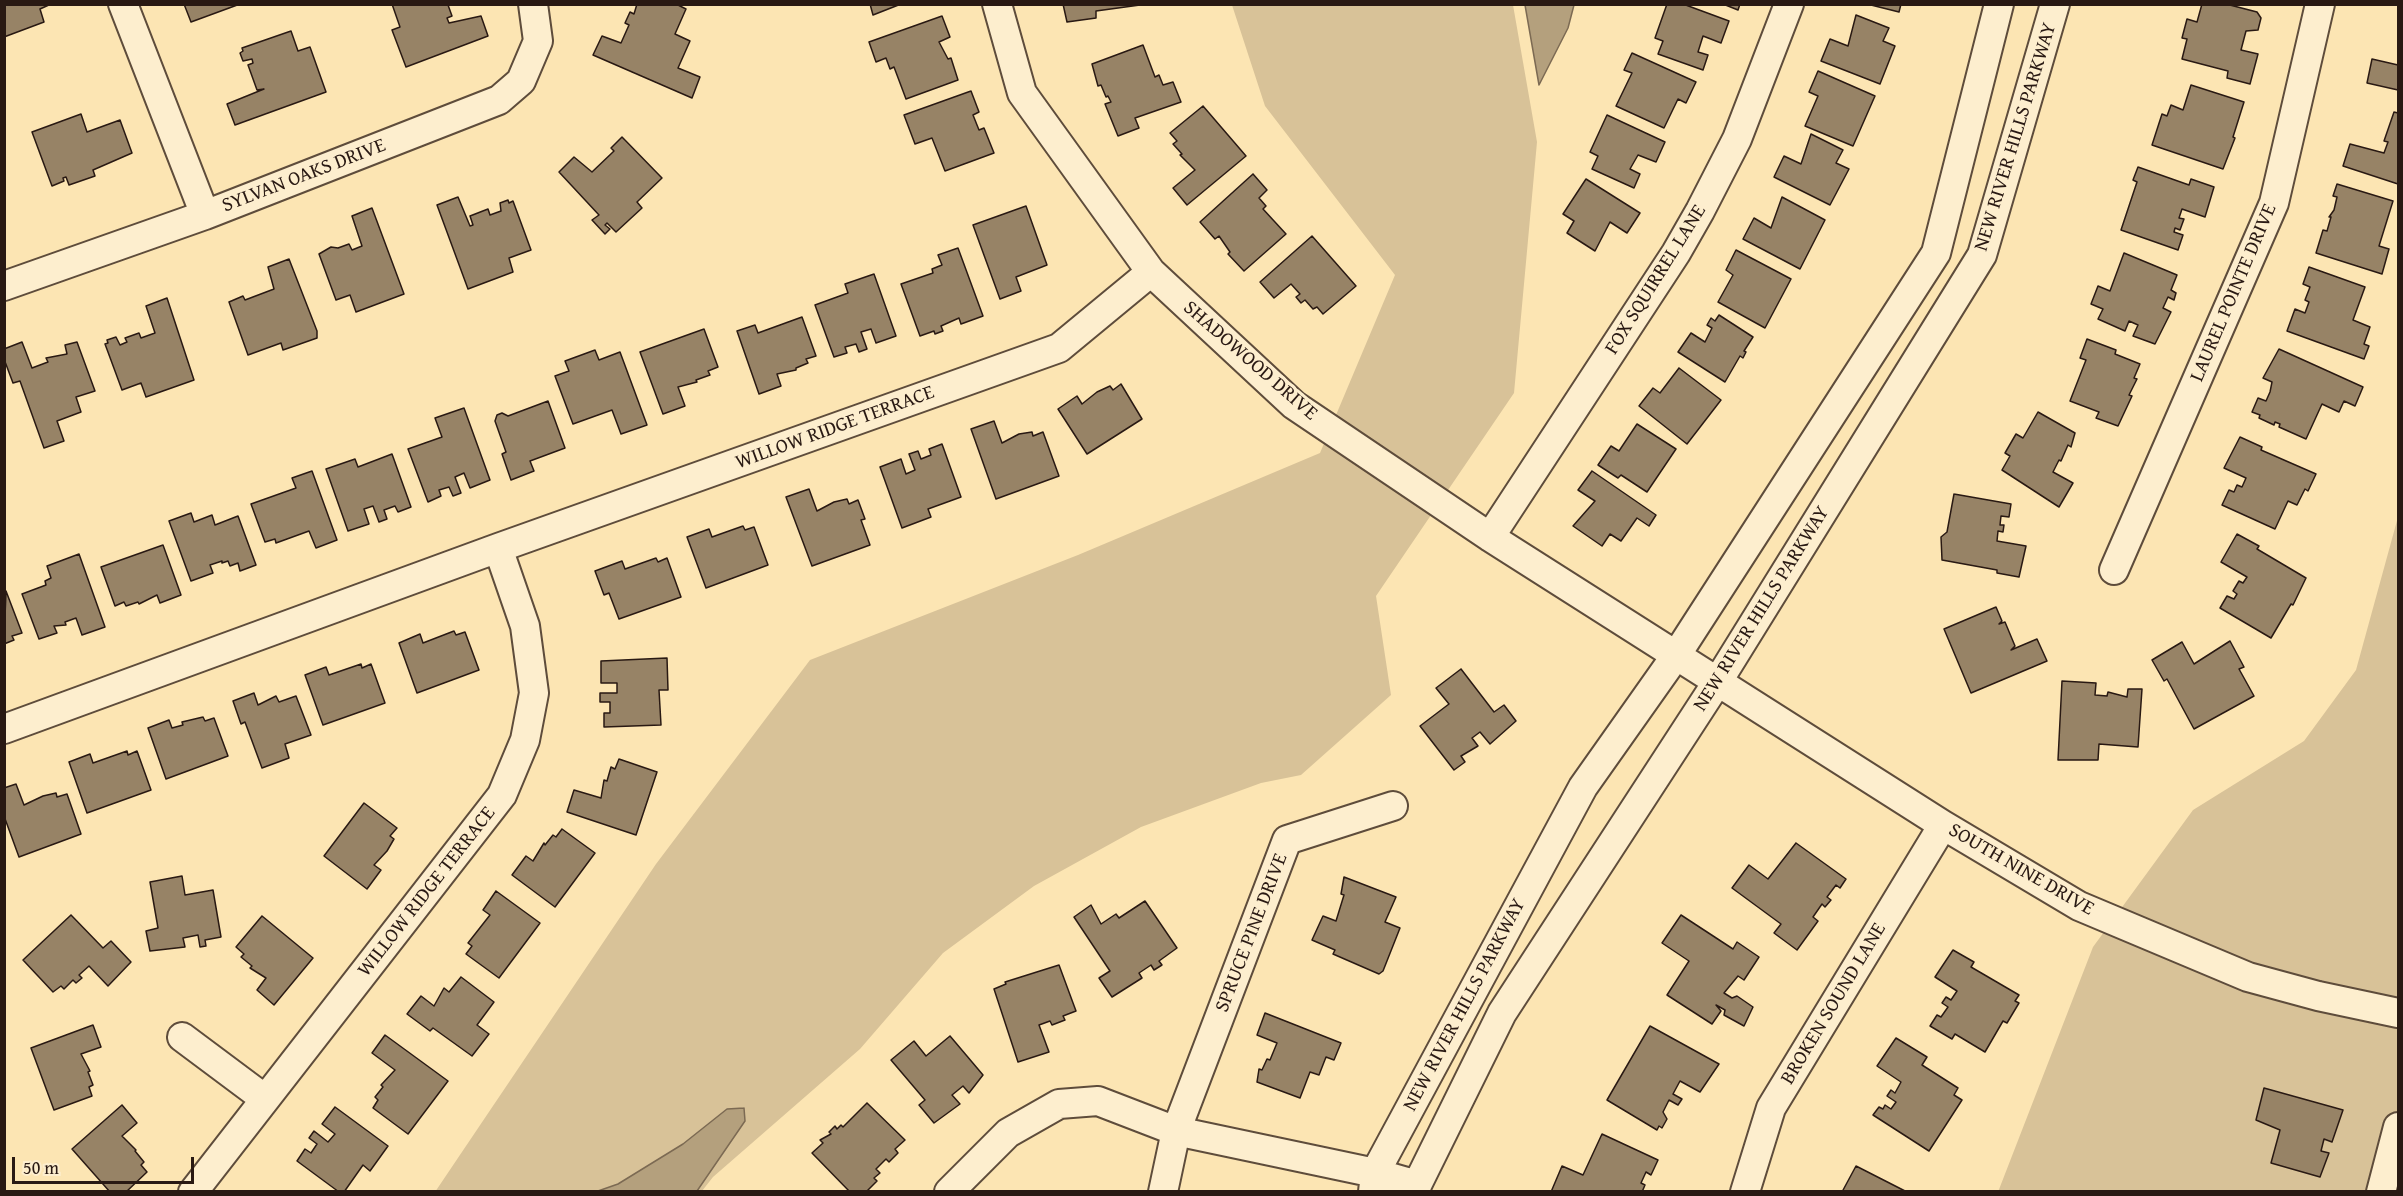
<!DOCTYPE html>
<style>
body{margin:0}
#map{position:relative;width:2403px;height:1196px;overflow:hidden;background:#fce5b3;font-family:"Gentium Book Plus",serif}
canvas{display:block}
.frame{position:absolute;inset:0;border:6px solid #291913;pointer-events:none}
.scale{position:absolute;left:12px;top:1157px;width:182px;height:27px;box-sizing:border-box;border:3px solid #291913;border-top:0;padding-left:8px;font-size:18px;line-height:21px;white-space:nowrap;color:#291913;-webkit-text-stroke:4px #fdeece;paint-order:stroke}
</style>
<div id="map">
<canvas width="2403" height="1196"></canvas>
<div class="frame"></div>
<div class="scale">50 m</div>
</div>
<script>
const ctx = document.querySelector('canvas').getContext('2d');
ctx.lineJoin = 'round';
function fillPath(path, color) { ctx.fillStyle = color; ctx.fill(path, 'evenodd'); }
const poly = rows => new Path2D(rows.map(r => 'M' + r).join(''));
function strokePath(path, color, width, dash) { ctx.strokeStyle = color; ctx.lineWidth = width; ctx.lineCap = dash ? 'butt' : 'round'; ctx.setLineDash(dash || []); ctx.stroke(path); }
function drawText(font, color, halo, rows, align = 'center') {
  ctx.font = font + ' "Gentium Book Plus",serif'; ctx.lineWidth = 6; ctx.setLineDash([]); ctx.textBaseline = 'middle'; ctx.strokeStyle = halo; ctx.fillStyle = color; for (const [text, x, y, turn = 0] of rows) {
    ctx.save(); ctx.translate(x, y); ctx.rotate((+turn || 0) * Math.PI / 180); ctx.textAlign = isNaN(turn) ? turn : align; if (halo) ctx.strokeText(text, 0, 0); ctx.fillText(text, 0, 0); ctx.restore();
  }
}
fillPath(poly([
 [1232,5,1513,5,1537,142,1514,393,1376,596,1391,695,1301,775,1261,783,1141,827,1034,886,943,953,860,1049,713,1177,702,1191,435,1192,656,864,810,660,1078,555,1320,453,1395,275,1265,106],
 [2398,517,2398,1191,1998,1192,2093,947,2193,810,2304,741,2356,670]
]), '#d8c298');
const water = poly([
 [1525,5,1574,5,1568,28,1539,85,1525,5],
 [744,1108,745,1121,697,1191,598,1191,618,1184,683,1144,727,1109,744,1108]
]);
fillPath(water, '#b4a07d');
strokePath(water, '#7c6a53', 1.5);
const building = poly([
 [4,4,51,4,40,9,44,22,4,37,4,4],
 [184,4,240,4,191,22,184,4],
 [392,4,448,5,452,16,447,18,449,23,481,16,488,36,406,67,392,30,400,27,392,4],
 [637,4,676,4,686,9,675,34,690,41,678,68,700,77,692,98,593,55,602,36,621,43,629,25,625,23,630,12,634,14,637,4],
 [870,4,901,4,873,15,870,4],
 [1063,4,1140,4,1140,5,1096,11,1096,18,1067,22,1063,4],
 [1667,4,1683,4,1729,21,1721,43,1703,36,1698,52,1708,55,1703,70,1658,54,1663,41,1655,38,1667,4],
 [1723,4,1740,4,1738,10,1723,4],
 [1867,4,1901,4,1899,12,1867,4],
 [2202,4,2226,4,2257,12,2261,18,2258,30,2246,31,2241,50,2258,54,2250,84,2227,78,2228,71,2182,59,2187,39,2182,38,2187,19,2197,22,2202,4],
 [1856,15,1889,28,1883,41,1895,46,1880,84,1821,61,1830,39,1848,46,1856,15],
 [942,16,950,37,939,42,948,59,951,58,958,80,906,99,894,67,890,69,886,58,876,62,869,42,942,16],
 [291,31,298,51,310,47,326,92,235,125,227,104,264,89,257,90,248,65,253,63,252,59,243,61,240,53,243,51,242,48,291,31],
 [1143,45,1155,77,1159,75,1163,85,1173,82,1181,102,1135,118,1139,128,1118,136,1105,104,1111,102,1108,96,1106,97,1101,85,1098,86,1092,64,1143,45],
 [1632,53,1696,82,1686,103,1678,99,1664,128,1616,106,1632,73,1624,70,1632,53],
 [2372,59,2398,65,2398,90,2367,83,2372,59],
 [1818,71,1875,96,1853,146,1805,126,1818,96,1809,92,1818,71],
 [2191,85,2244,102,2233,137,2235,138,2223,169,2152,145,2162,114,2167,116,2171,105,2183,110,2191,85],
 [971,91,979,112,973,115,979,130,984,128,994,153,945,171,932,138,915,144,904,115,971,91],
 [1203,106,1246,156,1187,205,1173,188,1195,170,1180,155,1182,154,1173,144,1177,141,1170,133,1203,106],
 [2394,112,2398,113,2398,184,2343,166,2350,144,2384,153,2388,142,2384,141,2394,112],
 [81,114,87,132,120,120,132,153,93,170,95,176,69,185,66,177,63,178,64,181,52,186,32,132,81,114],
 [1607,115,1665,142,1656,162,1638,155,1630,169,1640,174,1634,188,1592,169,1598,156,1590,152,1607,115],
 [1811,134,1843,150,1836,163,1849,169,1830,205,1774,177,1784,156,1801,164,1811,134],
 [622,137,662,178,637,202,642,208,616,232,607,223,605,225,610,229,605,234,592,220,599,215,559,172,574,157,592,172,614,151,611,148,622,137],
 [2138,167,2189,185,2191,179,2214,187,2205,217,2182,209,2179,218,2184,219,2180,230,2175,228,2174,232,2183,235,2178,250,2121,230,2137,182,2133,180,2138,167],
 [1253,174,1267,190,1259,198,1266,206,1263,209,1286,234,1244,271,1228,254,1230,252,1219,236,1215,239,1200,222,1253,174],
 [1586,179,1640,213,1627,233,1610,222,1595,251,1567,233,1574,221,1563,214,1586,179],
 [2337,184,2393,201,2379,246,2389,249,2382,274,2316,253,2323,230,2327,231,2331,217,2329,217,2334,210,2337,197,2333,196,2337,184],
 [458,197,470,226,473,225,470,216,488,209,490,215,501,211,500,203,508,200,509,203,513,201,531,250,509,258,513,272,468,289,437,205,458,197],
 [1782,197,1825,220,1800,269,1743,239,1754,218,1771,228,1782,197],
 [1026,206,1047,265,1016,277,1021,291,1000,299,973,225,1026,206],
 [372,208,404,294,356,312,350,295,336,300,319,254,331,247,338,248,349,244,352,250,362,246,352,216,372,208],
 [1312,236,1356,286,1323,314,1317,307,1313,309,1305,300,1301,303,1296,297,1300,294,1291,284,1274,298,1260,282,1312,236],
 [958,248,983,316,961,324,959,318,941,326,943,331,935,334,934,331,920,336,901,284,933,273,932,269,942,265,938,255,958,248],
 [1736,250,1791,279,1765,328,1718,302,1733,275,1726,270,1736,250],
 [2124,253,2177,275,2171,290,2176,293,2174,300,2168,297,2163,308,2171,312,2155,344,2133,336,2138,325,2129,321,2125,331,2098,319,2103,309,2091,304,2098,286,2110,291,2124,253],
 [289,259,317,331,317,338,283,350,281,343,248,355,229,302,243,296,245,300,274,289,268,267,289,259],
 [2309,267,2365,287,2353,320,2370,327,2364,344,2369,346,2364,359,2287,331,2295,309,2305,313,2309,302,2305,300,2310,287,2303,284,2309,267],
 [874,274,896,336,876,343,871,329,861,332,867,349,859,352,856,344,845,347,847,353,834,357,815,305,848,293,845,284,874,274],
 [167,298,194,380,146,397,141,383,122,390,105,344,108,343,107,340,116,337,120,345,127,342,125,338,139,333,141,338,155,333,146,306,167,298],
 [1719,315,1753,337,1744,351,1746,352,1743,358,1740,356,1725,382,1678,352,1691,333,1705,342,1712,328,1707,325,1711,318,1715,321,1719,315],
 [802,317,816,356,806,359,808,363,796,368,796,370,777,374,781,386,759,394,737,331,755,325,758,333,802,317],
 [704,329,718,367,708,371,710,375,696,380,697,382,678,387,685,406,663,414,640,352,704,329],
 [2087,339,2116,350,2115,354,2140,364,2134,378,2137,379,2129,395,2132,396,2118,426,2096,418,2099,412,2070,401,2086,360,2080,358,2087,339],
 [22,342,32,368,48,362,46,358,67,354,65,345,77,342,95,391,76,397,81,412,57,421,64,441,44,448,20,381,13,383,4,359,4,349,22,342],
 [2279,349,2363,387,2355,406,2344,401,2339,412,2322,404,2306,439,2279,427,2280,424,2275,422,2274,425,2259,418,2260,415,2252,412,2258,398,2266,401,2270,392,2272,382,2263,378,2279,349],
 [595,350,599,360,620,352,647,425,621,434,612,410,573,424,555,376,569,371,565,361,595,350],
 [1679,368,1721,400,1687,444,1639,406,1653,388,1660,393,1679,368],
 [1121,384,1142,419,1087,454,1058,409,1077,396,1082,404,1097,392,1110,386,1113,390,1121,384],
 [548,401,565,448,530,461,534,471,511,480,502,454,506,452,495,421,497,415,502,413,508,416,548,401],
 [464,408,490,480,470,488,464,473,455,477,461,493,453,496,449,487,439,490,441,496,428,502,408,449,442,437,435,418,464,408],
 [2038,412,2075,433,2071,447,2068,445,2061,461,2059,460,2053,472,2073,483,2059,507,2002,470,2010,456,2005,453,2016,434,2023,438,2038,412],
 [994,421,1002,443,1019,434,1032,432,1033,436,1043,432,1059,476,996,499,971,429,994,421],
 [1637,424,1676,449,1647,492,1621,475,1618,478,1598,465,1611,446,1619,451,1637,424],
 [2240,437,2262,447,2261,450,2316,474,2308,491,2305,489,2297,505,2288,501,2275,529,2222,505,2229,490,2234,492,2237,485,2242,487,2246,478,2224,468,2240,437],
 [942,444,961,497,928,509,931,517,902,528,880,467,901,459,906,474,915,470,909,454,918,451,921,459,931,455,929,449,942,444],
 [392,454,411,507,398,512,395,506,384,510,387,519,379,522,373,506,364,509,369,524,348,531,326,469,355,459,358,467,392,454],
 [312,471,337,540,316,548,309,531,276,543,275,539,265,542,251,504,296,488,292,478,312,471],
 [1592,471,1656,515,1649,526,1637,518,1621,541,1610,534,1602,546,1573,526,1595,501,1578,490,1592,471],
 [809,489,817,511,834,502,847,499,849,504,858,500,865,519,861,520,870,545,812,566,786,497,809,489],
 [1954,494,2011,504,2009,517,2001,516,2000,525,2004,525,2003,532,1998,531,1997,541,2026,546,2019,577,1997,573,1997,570,1942,560,1941,537,1947,532,1954,494],
 [191,513,194,522,212,515,215,525,238,516,256,565,240,571,238,563,230,566,228,561,222,563,222,561,210,565,213,573,191,581,169,521,191,513],
 [743,526,745,530,754,527,768,565,706,588,687,537,709,529,712,537,743,526],
 [2237,534,2259,546,2257,549,2306,578,2293,605,2291,604,2271,638,2220,608,2227,596,2234,599,2237,594,2233,591,2239,581,2243,583,2247,577,2221,562,2237,534],
 [163,545,181,595,160,603,157,595,139,604,138,602,126,606,124,602,115,606,101,567,163,545],
 [79,554,105,627,82,635,76,618,65,622,66,625,54,626,57,633,39,639,22,594,46,585,45,581,51,578,47,566,79,554],
 [656,558,658,562,667,558,681,597,619,619,609,593,604,595,595,571,622,561,625,569,656,558],
 [6,591,22,633,12,636,14,640,4,644,6,591],
 [1996,607,2002,621,1999,624,2005,622,2015,646,2011,650,2037,639,2047,661,1971,693,1944,629,1996,607],
 [454,631,456,635,465,632,479,670,417,693,399,643,420,634,423,643,454,631],
 [2230,641,2244,667,2239,669,2254,696,2194,729,2167,679,2164,681,2152,660,2182,642,2194,664,2230,641],
 [667,658,668,690,659,690,661,725,604,727,604,713,610,713,610,702,600,702,600,693,617,693,617,683,601,683,601,661,667,658],
 [361,664,362,668,371,664,385,703,323,725,305,675,326,667,329,675,361,664],
 [1461,669,1494,712,1504,705,1516,721,1490,744,1480,732,1472,738,1478,746,1461,756,1465,762,1454,770,1420,726,1449,704,1436,688,1461,669],
 [2062,681,2096,683,2095,695,2107,696,2108,692,2127,697,2128,689,2142,689,2138,747,2099,744,2098,760,2058,760,2062,681],
 [254,693,258,705,276,696,279,702,296,696,311,735,285,744,289,758,262,768,245,722,241,724,233,701,254,693],
 [203,717,205,721,214,718,228,756,166,779,148,728,169,720,172,728,183,725,182,722,203,717],
 [127,751,128,755,137,751,151,790,87,813,69,762,90,754,93,763,127,751],
 [619,759,657,772,636,835,567,812,574,790,601,798,604,780,607,781,611,767,615,769,619,759],
 [16,784,24,805,43,796,56,793,57,797,67,794,81,834,19,857,4,816,4,788,16,784],
 [364,803,397,828,390,836,394,839,387,851,374,865,381,870,367,889,324,856,364,803],
 [562,829,595,853,555,907,512,875,526,856,533,861,544,843,545,845,553,835,556,837,562,829],
 [1796,843,1846,879,1840,888,1836,885,1827,897,1831,900,1825,907,1822,904,1813,917,1818,921,1797,950,1774,933,1781,924,1732,888,1749,865,1768,879,1796,843],
 [182,876,185,895,213,890,221,937,205,940,206,946,200,947,198,935,183,938,185,947,150,951,146,931,158,928,150,882,182,876],
 [1344,877,1396,897,1385,922,1400,928,1383,971,1379,974,1333,954,1335,950,1312,940,1323,916,1336,921,1344,895,1341,894,1344,877],
 [496,891,540,923,499,978,466,954,472,946,468,943,490,915,483,910,496,891],
 [1145,901,1177,948,1159,961,1162,965,1154,970,1151,965,1139,973,1142,978,1112,997,1099,978,1110,971,1074,917,1091,905,1101,924,1116,914,1119,918,1145,901],
 [71,915,103,948,111,941,131,962,108,986,89,966,79,975,82,978,76,983,73,980,64,989,61,986,53,992,23,960,71,915],
 [1681,915,1733,949,1737,942,1759,957,1744,980,1738,976,1724,993,1732,998,1737,996,1753,1007,1744,1026,1724,1015,1725,1010,1716,1005,1721,1011,1712,1024,1667,995,1689,961,1662,943,1681,915],
 [262,916,313,958,274,1005,257,990,266,978,250,968,252,966,241,957,244,954,236,947,262,916],
 [1953,950,1974,962,1971,967,2019,995,2015,1001,2019,1003,2007,1023,2003,1021,1985,1052,1955,1034,1952,1039,1930,1026,1937,1015,1941,1017,1948,1007,1942,1003,1946,997,1951,1000,1957,991,1935,977,1953,950],
 [1059,965,1076,1011,1063,1016,1065,1020,1052,1025,1050,1021,1039,1025,1049,1052,1018,1062,994,989,1006,984,1005,982,1059,965],
 [461,977,494,1002,477,1025,489,1034,472,1056,433,1028,430,1031,407,1014,421,996,434,1006,444,988,449,992,461,977],
 [1265,1013,1341,1043,1334,1060,1326,1057,1319,1075,1310,1072,1300,1098,1257,1082,1259,1069,1262,1070,1267,1059,1270,1060,1277,1043,1257,1035,1265,1013],
 [93,1025,101,1047,81,1054,90,1071,88,1072,93,1085,89,1087,92,1096,54,1110,31,1048,93,1025],
 [1650,1026,1719,1064,1700,1092,1680,1081,1673,1094,1682,1099,1678,1105,1669,1100,1663,1112,1667,1119,1662,1128,1659,1126,1657,1130,1607,1100,1650,1026],
 [385,1035,448,1081,408,1134,373,1108,378,1100,375,1097,383,1087,381,1085,395,1070,372,1053,385,1035],
 [950,1036,983,1075,969,1093,963,1086,952,1095,960,1104,934,1123,919,1105,925,1100,891,1060,914,1041,926,1056,950,1036],
 [1896,1038,1927,1057,1922,1065,1958,1088,1954,1095,1962,1100,1929,1151,1873,1115,1879,1107,1883,1109,1885,1105,1891,1109,1896,1102,1887,1096,1891,1090,1895,1093,1901,1082,1877,1066,1896,1038],
 [2264,1088,2343,1110,2332,1142,2324,1139,2321,1151,2329,1153,2320,1177,2271,1163,2280,1130,2256,1120,2264,1088],
 [867,1103,905,1140,895,1149,898,1153,889,1162,886,1159,876,1169,880,1173,874,1178,877,1181,866,1192,850,1192,812,1153,823,1143,820,1140,831,1134,829,1132,835,1126,837,1129,841,1125,843,1127,867,1103],
 [122,1105,137,1123,122,1136,136,1150,135,1151,144,1162,141,1165,147,1172,126,1192,110,1192,72,1149,122,1105],
 [335,1107,388,1146,370,1171,363,1165,344,1192,339,1192,297,1161,305,1149,311,1153,317,1144,309,1138,314,1131,328,1142,335,1134,322,1124,335,1107],
 [1602,1134,1658,1160,1651,1175,1646,1172,1641,1183,1645,1185,1642,1192,1551,1192,1562,1166,1583,1175,1602,1134],
 [1856,1166,1907,1192,1842,1192,1856,1166]
]);
fillPath(building, '#978366');
strokePath(building, '#291913', 1.5);
const minor = poly([
 [123,4,205,215],
 [997,4,1022,93,1151,272,1294,405,1490,537,1943,825,2079,906,2248,977,2318,996,2398,1013],
 [4,286,205,215,499,100,521,81,538,41,533,4],
 [1490,537,1676,253,1700,211,1737,139,1789,4],
 [2114,570,2274,203,2320,4],
 [4,729,498,548,1059,348,1151,272],
 [1393,806,1287,840,1176,1131,1375,1173,1417,1185],
 [182,1037,265,1099],
 [193,1192,502,795,525,740,534,693,525,626,498,548],
 [949,1192,1008,1133,1059,1104,1098,1101,1176,1131,1163,1192],
 [1373,1192,1375,1173,1583,787,1677,654,1936,253,1999,4],
 [1416,1192,1417,1185,1502,1013,1718,681,1982,255,2055,4],
 [1745,1192,1771,1108,1943,825],
 [2381,1192,2398,1127]
]);
strokePath(minor, '#5e4c3b', 32);
strokePath(minor, '#fdeece', 28);
drawText('20px', '#291913', '#fdeece', [
 ["NEW RIVER HILLS PARKWAY",2016,137,-73],
 ["SYLVAN OAKS DRIVE",304,176,-21],
 ["FOX SQUIRREL LANE",1656,280,-58],
 ["LAUREL POINTE DRIVE",2234,293,-67],
 ["SHADOWOOD DRIVE",1250,361,41],
 ["WILLOW RIDGE TERRACE",835,428,-20],
 ["NEW RIVER HILLS PARKWAY",1762,609,-58],
 ["SOUTH NINE DRIVE",2021,870,30],
 ["WILLOW RIDGE TERRACE",427,892,-52],
 ["SPRUCE PINE DRIVE",1252,933,-69],
 ["BROKEN SOUND LANE",1834,1004,-59],
 ["NEW RIVER HILLS PARKWAY",1465,1005,-62]
]);
</script>
